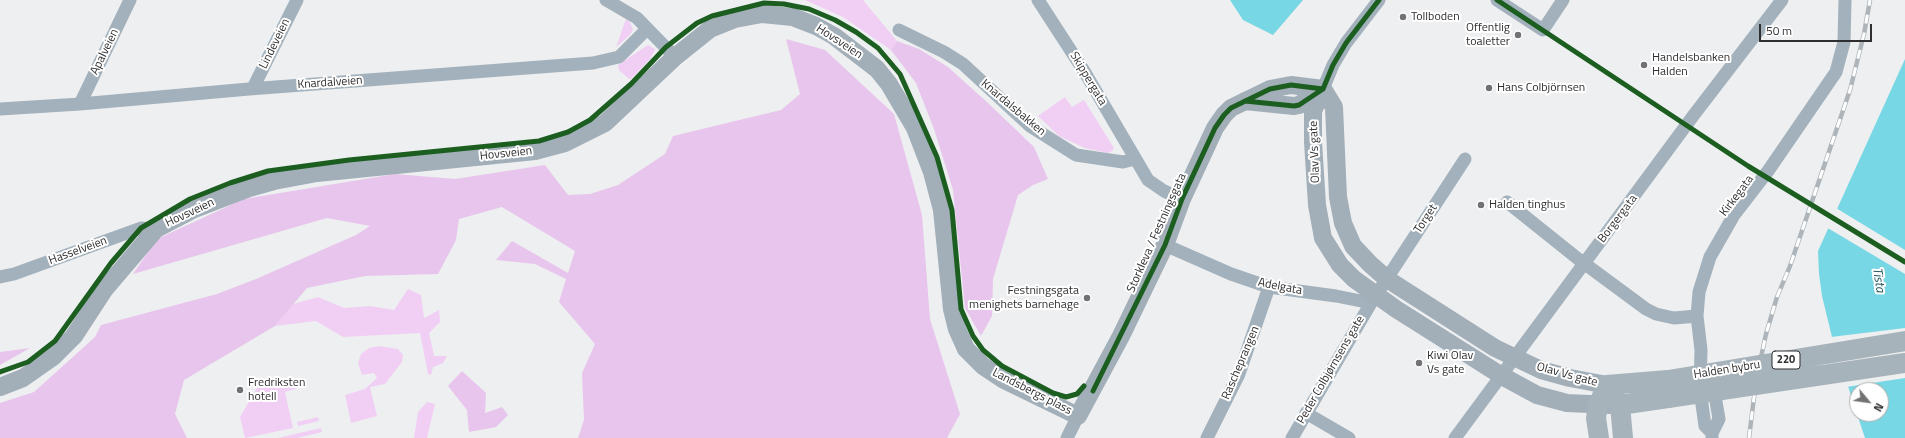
<!DOCTYPE html>
<meta charset="utf-8">
<style>
body{margin:0}
#map{position:relative;width:1905px;height:438px;overflow:hidden;background:#eeeff1;font-family:"Titillium Web",sans-serif}
canvas{display:block}
.north{position:absolute;left:1849px;top:382px;width:40px;height:40px;box-sizing:border-box;background:#fff;border:1px solid #acacad;border-radius:50%;rotate:119deg;font-size:11px;font-weight:700;line-height:16px;text-align:center;color:#2f2f31}
.north::after{content:'';display:block;margin:auto;width:14px;height:18px;background:#727274;clip-path:polygon(50% 0,100% 100%,50% 72%,0 100%)}
.scale{position:absolute;left:1759px;top:24px;width:113px;height:18px;box-sizing:border-box;border:2px solid #2f2f31;border-top:0;padding-left:5px;font-size:12px;line-height:14px;white-space:nowrap;color:#2f2f31;-webkit-text-stroke:3px #fff;paint-order:stroke}
</style>
<div id="map">
<canvas width="1905" height="438"></canvas>
<div class="north">N</div>
<div class="scale">50 m</div>
</div>
<script>
const ctx = document.querySelector('canvas').getContext('2d');
ctx.lineJoin = 'round';
function fillPath(path, color) { ctx.fillStyle = color; ctx.fill(path, 'evenodd'); }
const poly = rows => new Path2D(rows.map(r => 'M' + r).join(''));
function strokePath(path, color, width, dash) { ctx.strokeStyle = color; ctx.lineWidth = width; ctx.lineCap = dash ? 'butt' : 'round'; ctx.setLineDash(dash || []); ctx.stroke(path); }
function drawText(font, color, halo, rows, align = 'center') {
  ctx.font = font + ' "Titillium Web",sans-serif'; ctx.lineWidth = 4; ctx.setLineDash([]); ctx.textBaseline = 'middle'; ctx.strokeStyle = halo; ctx.fillStyle = color; for (const [text, x, y, turn = 0] of rows) {
    ctx.save(); ctx.translate(x, y); ctx.rotate((+turn || 0) * Math.PI / 180); ctx.textAlign = isNaN(turn) ? turn : align; if (halo) ctx.strokeText(text, 0, 0); ctx.fillText(text, 0, 0); ctx.restore();
  }
}
fillPath(poly([
 [805,0,863,0,897,41,891,50,843,17],
 [626,19,630,22,633,30,629,36,616,47],
 [648,45,655,49,654,52,650,59,632,78,629,79,619,70,618,65],
 [1065,97,1072,107,1084,100,1114,148,1112,151,1107,153,1085,148,1059,136,1038,116],
 [408,289,421,295,424,318,439,310,440,322,429,333,434,356,447,356,443,363,433,367,431,375,428,374,420,333,343,337,316,321,275,326,293,304,318,297,344,308,370,306,394,310],
 [379,346,398,349,403,355,402,362,385,384,370,387,377,416,351,423,345,395,365,389,377,378,374,373,362,375,358,363,361,354,369,348],
 [299,379,301,387,285,392,293,428,245,438,240,417,257,388],
 [427,402,435,404,427,438,414,438,418,412],
 [318,417,319,421,298,426,297,422],
 [321,428,322,432,297,438,278,438]
]), '#f1cff4');
fillPath(poly([
 [786,39,825,50,894,114,922,215,930,319,960,414,947,438,578,438,584,420,582,373,595,344,559,302,566,279,535,264,496,260,512,241,568,273,575,251,502,207,459,219,456,240,438,274,365,276,307,288,275,326,184,380,175,414,187,438,0,438,0,403,34,392,95,337,101,325,217,294,256,279,356,235,370,226,327,218,133,274,157,239,244,199,395,174,455,179,545,165,568,195,590,194,618,185,665,154,673,136,781,110,800,94],
 [897,41,919,49,948,67,988,103,1034,147,1048,179,1033,185,1018,195,993,279,992,316,981,336,965,308,953,190,934,129,916,83,891,50],
 [30,348,0,365,0,352],
 [462,371,486,393,485,413,502,407,508,415,496,427,469,432,467,410,448,386]
]), '#e8c5ec');
fillPath(poly([
 [1230,0,1303,0,1273,35,1243,20],
 [1905,59,1905,438,1865,438,1857,414,1881,414,1881,390,1857,390,1857,414,1832,337,1822,296,1819,274,1818,251]
]), '#78d7e4');
fillPath(poly([
 [1836,208,1905,250,1905,274,1826,227],
 [1905,328,1905,378,1846,387,1831,337]
]), '#eeeff1');
strokePath(poly([
 [606,0,637,18,675,57],
 [1038,0,1084,71,1148,180,1164,191,1182,199],
 [1497,0,1543,30,1563,0],
 [899,30,944,52,963,64,1030,126,1076,155,1123,162,1135,159],
 [253,88,297,0],
 [1323,89,1333,65,1346,43,1379,0],
 [80,104,130,0],
 [0,109,80,104,249,89,593,63,619,57,647,29],
 [1507,202,1577,258,1646,309,1656,314,1674,318,1697,316],
 [1165,245,1231,274,1269,287,1336,296,1371,303,1465,159],
 [0,277,14,274,141,228,156,229],
 [1306,413,1349,438],
 [1712,433,1705,426,1700,390,1701,350,1697,316,1699,292,1710,257,1734,215,1768,171,1836,72,1844,42,1845,0],
 [1067,438,1078,416],
 [1207,438,1239,374,1269,287],
 [1292,438,1371,303],
 [1455,438,1693,116,1782,0],
 [1712,438,1712,433,1719,419,1713,384]
]), '#a2b1bb', 13);
strokePath(poly([
 [1323,89,1313,111,1313,142,1317,205,1323,238,1340,265,1354,279,1396,309,1502,376,1537,395,1567,403,1611,405],
 [1323,89,1334,107,1338,197,1343,223,1353,246,1370,264,1387,279,1495,348,1541,370,1570,378,1607,385],
 [1245,101,1294,106,1299,105,1323,90],
 [0,387,23,378,53,357,74,336,104,290,156,229,194,209,249,188,274,181,317,173,535,151,565,143,605,123,675,57,710,29,735,19,762,14,793,17,816,26,834,36,877,69,889,84,915,128,932,172,942,210,952,309,957,329,966,349,983,366,1004,380,1078,416,1121,336,1165,245,1182,199,1215,128,1224,115,1231,108,1270,89,1291,85,1323,89]
]), '#a2afb9', 18);
strokePath(poly([
 [1607,385,1668,380],
 [1607,385,1620,405,1623,438],
 [1620,405,1668,398],
 [1599,438,1596,418,1598,405,1607,385]
]), '#a7b3ba', 20);
const rail = poly([
 [1749,438,1756,381,1766,334,1777,297,1790,266,1850,90,1864,34,1870,0]
]);
strokePath(rail, '#aeb5ba', 4.5);
strokePath(rail, '#fff', 3, [9]);
strokePath(poly([
 [1668,380,1905,341],
 [1668,398,1905,363]
]), '#a7b3ba', 20);
strokePath(poly([
 [1497,0,1748,166,1905,262],
 [1245,101,1294,106,1299,105,1323,89,1333,65,1346,43,1379,0],
 [0,372,28,362,55,341,111,263,141,228,190,199,230,183,268,171,349,160,539,141,568,132,590,120,631,84,666,47,697,23,712,16,764,3,784,4,809,9,835,20,856,32,878,48,900,74,937,157,952,210,961,309,973,336,983,350,1002,366,1053,393,1066,397,1077,394,1084,386],
 [1093,391,1165,245,1182,199,1215,128,1224,115,1231,108,1270,89,1291,85,1323,89]
]), '#1b5e20', 5);
for (const [x, y, r, color] of [
 [1403,17,4,"#727274"],
 [1518,35,4,"#727274"],
 [1644,65,4,"#727274"],
 [1489,88,4,"#727274"],
 [1481,205,4,"#727274"],
 [1087,298,4,"#727274"],
 [1419,363,4,"#727274"],
 [240,390,4,"#727274"]
]) { const dot = new Path2D(); dot.arc(x, y, r, 0, 2 * Math.PI); ctx.fillStyle = color; ctx.fill(dot); strokePath(dot, '#fff', 1.5); }
for (const [x, y, w] of [
 [1786,360,28]
]) { const box = new Path2D(); box.roundRect(x - w / 2, y - 9, w, 18, 3); ctx.fillStyle = '#fff'; ctx.fill(box); strokePath(box, '#2f2f31', 1); }
drawText('bold 11px', '#2f2f31', null, [
 ["220",1786,360]
]);
drawText('12px', '#2f2f31', '#fff', [
 ["Tollboden",1411,17],
 ["Offentlig",1510,28,"right"],
 ["toaletter",1510,42,"right"],
 ["Handelsbanken",1652,58],
 ["Halden",1652,72],
 ["Hans Colbjörnsen",1497,88],
 ["Halden tinghus",1489,205],
 ["Festningsgata",1079,291,"right"],
 ["menighets barnehage",1079,305,"right"],
 ["Kiwi Olav",1427,356],
 ["Vs gate",1427,370],
 ["Fredriksten",248,383],
 ["hotell",248,397]
], 'left');
drawText('12px', '#2f2f31', '#fff', [
 ["Hovsveien",839,42,33],
 ["Lindeveien",275,44,-64],
 ["Apalveien",105,52,-64],
 ["Skippergata",1088,79,59],
 ["Knardalveien",330,83,-4],
 ["Knardalsbakken",1013,108,40],
 ["Olav Vs gate",1315,152,-92],
 ["Hovsveien",506,154,-6],
 ["Kirkegata",1737,196,-53],
 ["Hovsveien",190,213,-25],
 ["Torget",1426,219,-57],
 ["Borgergata",1618,219,-53],
 ["Storkleva / Festningsgata",1157,233,-66],
 ["Hasselveien",78,251,-20],
 ["Adelgata",1280,287,11],
 ["Rascheprangen",1241,363,-67],
 ["Peder Colbjørnsens gate",1331,370,-60],
 ["Halden bybru",1727,370,-9],
 ["Olav Vs gate",1567,375,15],
 ["Landsbergs plass",1032,392,27]
]);
drawText('italic 13px', '#1d555d', '#fff', [
 ["Tista",1878,280,81]
]);
</script>
